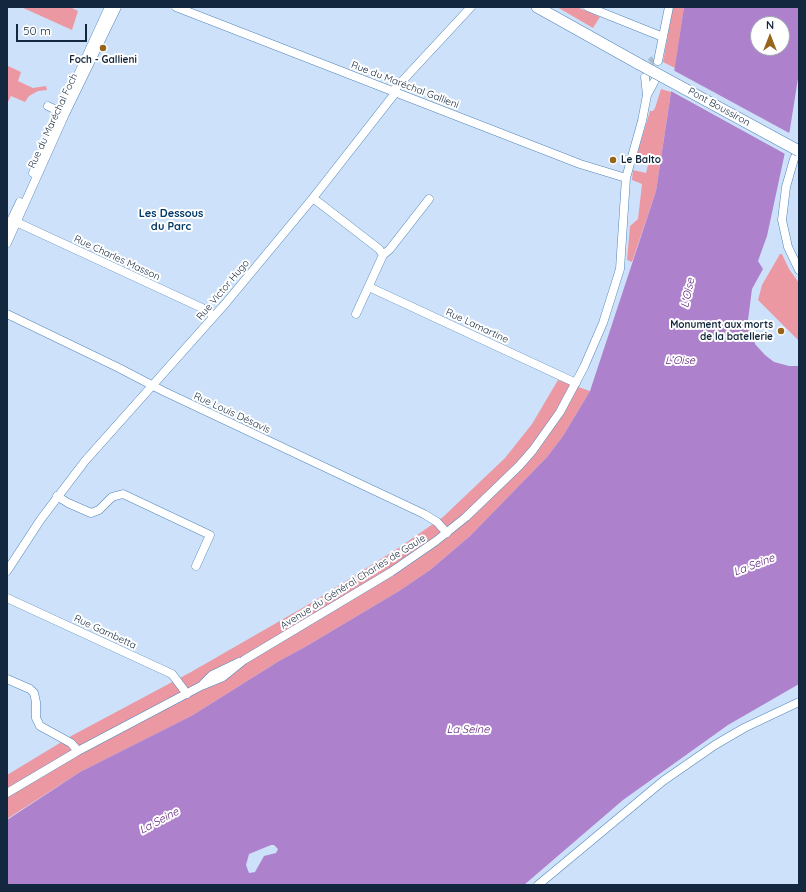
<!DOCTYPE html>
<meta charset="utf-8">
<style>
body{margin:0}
#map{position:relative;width:806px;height:892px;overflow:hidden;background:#cde2fa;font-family:Quicksand,sans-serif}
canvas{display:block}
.frame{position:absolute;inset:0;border:8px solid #13283e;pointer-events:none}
.north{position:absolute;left:750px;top:16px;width:40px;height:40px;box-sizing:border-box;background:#fff;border:1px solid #a1a9b2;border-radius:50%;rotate:0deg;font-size:11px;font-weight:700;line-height:16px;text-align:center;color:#13283e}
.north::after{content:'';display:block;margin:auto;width:14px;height:18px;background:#976419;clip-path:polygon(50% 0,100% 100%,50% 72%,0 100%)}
.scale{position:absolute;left:16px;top:24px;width:71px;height:18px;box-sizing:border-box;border:2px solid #13283e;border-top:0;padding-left:5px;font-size:12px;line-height:14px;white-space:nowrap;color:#13283e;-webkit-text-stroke:3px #fff;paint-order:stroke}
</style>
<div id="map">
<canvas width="806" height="892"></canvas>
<div class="frame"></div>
<div class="north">N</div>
<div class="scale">50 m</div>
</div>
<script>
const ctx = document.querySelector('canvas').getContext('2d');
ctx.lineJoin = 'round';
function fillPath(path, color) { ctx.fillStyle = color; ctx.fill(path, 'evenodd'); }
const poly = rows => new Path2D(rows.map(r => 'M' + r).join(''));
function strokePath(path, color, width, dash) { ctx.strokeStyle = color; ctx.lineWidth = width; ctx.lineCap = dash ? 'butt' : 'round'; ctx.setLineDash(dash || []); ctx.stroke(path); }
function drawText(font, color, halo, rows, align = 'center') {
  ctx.font = font + ' Quicksand,sans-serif'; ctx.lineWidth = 4; ctx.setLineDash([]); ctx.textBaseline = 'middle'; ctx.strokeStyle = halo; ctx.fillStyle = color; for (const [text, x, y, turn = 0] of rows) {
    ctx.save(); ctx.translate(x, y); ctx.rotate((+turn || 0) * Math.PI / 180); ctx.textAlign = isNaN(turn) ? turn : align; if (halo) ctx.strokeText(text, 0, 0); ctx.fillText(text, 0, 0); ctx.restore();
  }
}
fillPath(poly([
 [21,7,70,7,78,11,72,30],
 [557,7,577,7,600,17,593,28],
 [673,7,684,7,675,68,663,62],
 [8,66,21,72,18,81,33,88,46,86,47,90,38,91,29,96,25,102,11,96,7,104],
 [661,89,671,92,656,191,632,262,627,260,630,226,638,219,642,184,632,180,633,170,646,173,649,161,636,158,650,111,653,111,655,108],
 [780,254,782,254,789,269,799,283,799,341,758,300,762,285],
 [558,380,590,391,563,436,547,457,470,536,430,570,399,591,305,647,279,661,193,715,80,772,7,819,7,775,73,735,191,672,311,603,397,549,443,517,505,458,532,424]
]), '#ec98a3');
fillPath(poly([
 [684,7,799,7,799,72,790,129,767,236,758,261,763,269,752,289,748,320,755,344,765,355,774,362,789,366,799,366,799,684,728,725,623,800,524,885,7,885,7,820,80,772,193,715,279,661,305,647,399,591,430,570,470,536,547,457,563,436,590,391,656,191],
 [758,24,782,24,782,48,758,48],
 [271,845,274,845,278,849,276,853,264,856,255,872,249,873,246,865,249,854]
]), '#ae81cc');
fillPath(poly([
 [673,70,791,134,787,155,669,90]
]), '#cde2fa');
strokePath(poly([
 [646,73,647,66,654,59]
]), '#a8bdd4', 8, [8, 4]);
const street = poly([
 [176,7,580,164,626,178],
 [588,7,663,37],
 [658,61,669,7],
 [645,77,647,95],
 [393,91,471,7],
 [48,106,64,114],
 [799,149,794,159,786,187,782,220,788,247,799,270],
 [33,173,109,7],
 [313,198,379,249,383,255,356,314],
 [12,220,202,308,214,316],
 [7,229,20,202],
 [7,243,65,114,117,7],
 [383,255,390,249,429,199],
 [369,287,576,383],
 [7,314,119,368,163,391,424,514,437,522,447,533],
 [57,496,68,503,91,513,99,510,112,497,123,494,210,535,196,566],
 [7,571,41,519,85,461,225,304,313,198,396,92],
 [7,598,172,674,187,694],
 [7,679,30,689,34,693,36,702,36,718,40,726,71,743,78,751],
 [203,684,212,675,239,662],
 [7,793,78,751,201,686,223,677,244,660,391,572,436,541,466,517,519,466,533,450,560,412,584,367,603,323,620,269,626,178,642,121,647,95,654,82],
 [538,885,663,781,715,745,744,728,799,702]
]);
const secondary = poly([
 [537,7,639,64]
]);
strokePath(street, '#5285ba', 9);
strokePath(secondary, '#5285ba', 12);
strokePath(street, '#fff', 8);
strokePath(secondary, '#fff', 11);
const secondaryBridge = poly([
 [639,64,799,151]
]);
strokePath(secondaryBridge, '#5285ba', 12, []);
strokePath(secondaryBridge, '#fff', 11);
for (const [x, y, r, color] of [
 [103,48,4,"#976419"],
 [613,160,4,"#976419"],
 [781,331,4,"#976419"]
]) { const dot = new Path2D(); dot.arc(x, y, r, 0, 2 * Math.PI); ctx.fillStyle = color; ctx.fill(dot); strokePath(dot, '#fff', 1.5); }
drawText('bold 10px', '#13283e', '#fff', [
 ["Foch - Gallieni",103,60],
 ["Le Balto",621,160,"left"],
 ["Monument aux morts",773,325,"right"],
 ["de la batellerie",773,337,"right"]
]);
drawText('10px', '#13283e', '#fff', [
 ["Rue du Maréchal Gallieni",405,85,21],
 ["Pont Boussiron",719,107,29],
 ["Rue du Maréchal Foch",53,121,-65],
 ["Rue Charles Masson",117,258,25],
 ["Rue Victor Hugo",223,290,-50],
 ["Rue Lamartine",477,326,25],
 ["Rue Louis Désavis",232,413,25],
 ["Avenue du Général Charles de Gaule",353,582,-32],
 ["Rue Gambetta",105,632,25]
]);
drawText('bold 11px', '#003766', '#fff', [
 ["Les Dessous",171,214],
 ["du Parc",171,227]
]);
drawText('italic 11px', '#571c76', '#fff', [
 ["L'Oise",688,293,-78],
 ["L’Oise",680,361],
 ["La Seine",754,565,-21],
 ["La Seine",468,730],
 ["La Seine",159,821,-28]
]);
</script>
